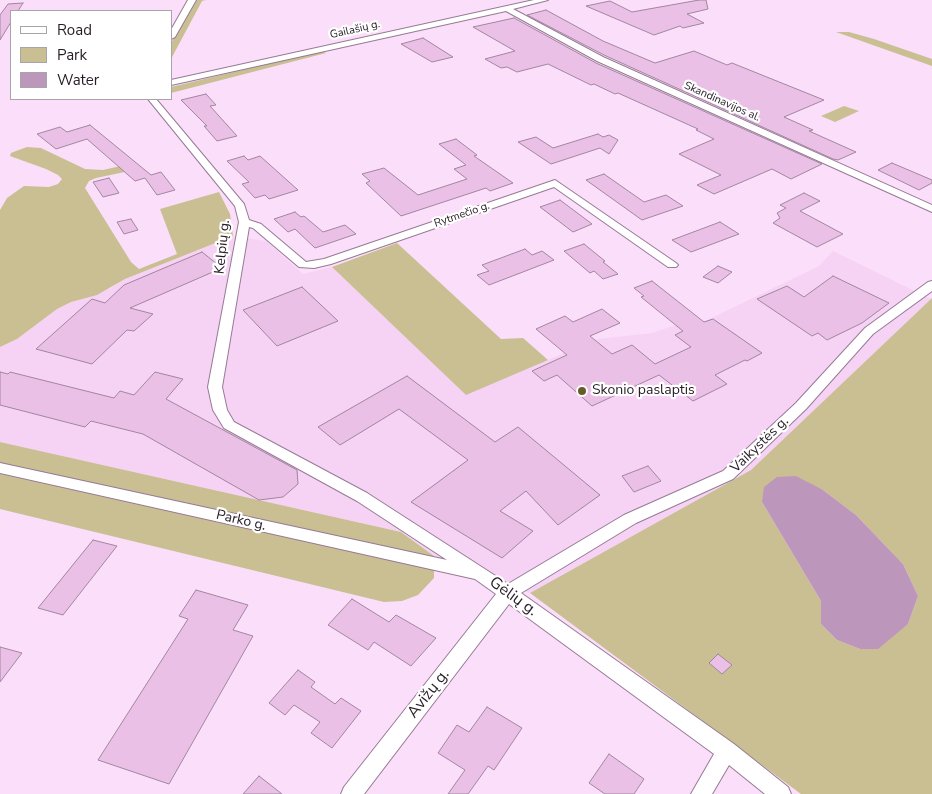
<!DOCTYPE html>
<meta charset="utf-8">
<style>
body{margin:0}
#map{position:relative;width:932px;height:794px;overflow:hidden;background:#fbdef9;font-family:"Nunito Sans",sans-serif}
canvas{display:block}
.legend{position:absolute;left:10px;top:10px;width:162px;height:90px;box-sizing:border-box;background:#fff;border:1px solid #a8a4a8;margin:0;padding:6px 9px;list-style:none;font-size:15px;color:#261c25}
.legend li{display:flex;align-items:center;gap:10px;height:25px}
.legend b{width:25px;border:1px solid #a8a4a8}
</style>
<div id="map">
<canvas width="932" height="794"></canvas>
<ul class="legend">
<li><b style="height:6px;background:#fff"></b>Road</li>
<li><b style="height:14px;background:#c9bf92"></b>Park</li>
<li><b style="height:14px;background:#bd96bb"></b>Water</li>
</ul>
</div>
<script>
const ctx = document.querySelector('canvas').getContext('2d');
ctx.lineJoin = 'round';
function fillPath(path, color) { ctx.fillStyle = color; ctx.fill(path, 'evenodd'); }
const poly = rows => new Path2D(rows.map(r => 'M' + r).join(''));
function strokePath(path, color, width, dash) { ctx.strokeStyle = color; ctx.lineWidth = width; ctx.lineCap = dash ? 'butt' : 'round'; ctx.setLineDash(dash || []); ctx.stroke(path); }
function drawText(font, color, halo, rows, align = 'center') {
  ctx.font = font + ' "Nunito Sans",sans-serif'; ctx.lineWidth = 4.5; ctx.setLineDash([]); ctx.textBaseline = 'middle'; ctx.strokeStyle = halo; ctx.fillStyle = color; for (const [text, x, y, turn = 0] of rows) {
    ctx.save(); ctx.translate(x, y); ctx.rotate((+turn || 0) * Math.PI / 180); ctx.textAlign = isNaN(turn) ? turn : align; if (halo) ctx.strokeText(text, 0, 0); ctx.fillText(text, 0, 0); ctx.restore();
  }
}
fillPath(poly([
 [233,236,266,241,303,274,332,267,466,394,598,339,652,333,688,321,695,326,819,266,833,251,931,299,751,470,530,593,434,556,401,532,0,442,0,347,17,339,57,309,71,302,111,288,125,279]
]), '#f6d3f4');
fillPath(poly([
 [197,0,206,0,202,1,171,59,171,43],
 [836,32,849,32,874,39,932,59,932,66],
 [322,51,326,53,171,93,171,87],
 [844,106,859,111,835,122,821,116],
 [27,147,41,148,85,169,103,170,134,163,134,170,96,178,89,181,85,188,131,262,139,269,177,254,160,209,219,192,230,214,233,236,125,279,97,295,71,302,57,309,17,339,0,347,0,210,7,198,24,186,49,187,58,184,62,179,58,175,46,169,10,156,11,153,16,151],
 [397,243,501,339,523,338,548,360,466,395,332,267],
 [932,298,932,794,801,794,530,593,751,470],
 [823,490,856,515,903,564,918,596,908,624,860,649,837,640,821,624,821,601,762,502],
 [0,442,401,532,434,556,434,578,418,595,402,601,384,602,0,509]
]), '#c9bf92');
fillPath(poly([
 [796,476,823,490,856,515,903,564,918,596,908,624,878,649,860,649,837,640,821,624,821,601,762,502,764,487,777,477]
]), '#bd96bb');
const building = poly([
 [699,0,706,0,708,9,687,14,704,23,683,28,680,26,654,35,586,6,610,1,632,12,699,0],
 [23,3,18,11,11,11,11,22,0,40,0,15,8,4,23,3],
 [546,10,603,41,655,63,694,51,727,65,732,63,824,100,784,117,813,130,809,131,856,152,838,160,833,159,604,55,527,15,546,10],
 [514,18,596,63,822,164,791,179,772,169,714,194,697,185,721,175,679,154,714,139,696,130,698,129,618,93,615,94,594,84,591,85,548,64,517,72,507,67,501,68,485,59,515,51,473,27,514,18],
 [423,38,453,57,432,62,401,44,423,38],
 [206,94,216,105,210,106,237,136,217,141,204,126,207,126,181,100,206,94],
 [90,125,151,175,161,172,175,190,157,195,145,178,135,181,87,139,56,149,37,134,60,127,67,132,90,125],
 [598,134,603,137,609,135,618,140,609,154,600,148,551,164,518,142,536,137,553,148,598,134],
 [456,139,477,155,474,156,513,183,490,191,486,188,401,216,366,183,370,181,362,174,384,168,418,195,467,179,454,169,466,165,439,144,456,139],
 [244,156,248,160,260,156,298,190,269,199,265,195,255,198,242,184,249,182,227,161,244,156],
 [892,163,932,180,932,183,919,190,878,170,892,163],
 [604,174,644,202,666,195,683,206,642,220,586,180,604,174],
 [109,178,119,193,103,197,93,182,109,178],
 [804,193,820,201,800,211,843,234,817,247,773,223,780,218,777,213,786,208,780,205,804,193],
 [560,200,592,224,573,232,540,207,560,200],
 [295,212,301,217,304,216,323,232,345,225,356,234,315,248,295,229,288,232,274,219,295,212],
 [131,219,138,230,124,234,117,222,131,219],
 [720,222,739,234,691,252,672,240,720,222],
 [584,244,605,261,603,262,618,274,603,279,594,271,590,273,564,251,584,244],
 [525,249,532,255,542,251,554,260,489,285,477,275,489,271,482,265,525,249],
 [202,252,222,268,130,308,153,314,134,331,127,330,92,364,36,349,92,299,105,303,124,285,202,252],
 [718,266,732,272,718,283,703,277,718,266],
 [833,276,889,303,862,323,827,340,818,333,812,336,757,299,787,286,804,297,833,276],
 [652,281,704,322,713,319,762,353,747,361,745,360,715,375,727,384,693,401,659,375,592,406,557,375,544,381,532,371,567,355,536,329,565,316,573,322,602,309,620,323,590,336,612,354,632,345,655,364,691,347,675,335,683,331,641,297,644,296,634,288,652,281],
 [302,287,338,321,277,346,243,310,302,287],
 [0,372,8,374,10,372,114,398,120,391,134,395,155,372,183,379,166,399,297,470,298,484,283,497,259,500,143,434,91,421,85,427,0,405,0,372],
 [407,376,495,442,518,427,600,495,558,525,526,491,500,511,533,531,502,558,411,502,468,460,399,409,340,445,318,427,407,376],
 [648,466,661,481,634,492,622,476,648,466],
 [93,540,117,546,63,615,38,608,93,540],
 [196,590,248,605,233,630,253,636,169,784,98,760,188,619,179,616,196,590],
 [352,599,389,622,396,615,436,638,411,666,374,642,368,650,328,625,352,599],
 [0,647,22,653,0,682,0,647],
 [718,654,732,665,722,674,709,663,718,654],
 [298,670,315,682,311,687,335,704,341,698,361,711,332,748,311,733,320,722,294,705,285,715,269,703,298,670],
 [487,707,522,728,494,770,488,766,468,794,448,794,465,770,438,753,457,725,469,732,487,707],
 [609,754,644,779,634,794,605,794,589,783,609,754],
 [259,776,282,794,243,794,259,776]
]);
fillPath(building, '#eac0e7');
strokePath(building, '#a1869f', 1);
const minor = poly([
 [188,0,196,0,175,37,171,39,171,30,188,0],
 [534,0,548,0,513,9,603,57,932,205,932,212,597,61,506,11,171,85,171,80,534,0],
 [148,99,156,99,244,204,249,220,261,224,306,262,324,259,555,180,676,263,678,265,676,267,668,267,554,187,331,264,314,268,299,267,253,228,249,227,222,387,227,410,234,422,367,493,508,584,624,515,723,471,796,403,865,328,928,282,932,281,932,291,873,334,806,409,733,479,636,523,521,593,734,744,788,787,791,794,765,794,729,765,712,794,691,794,714,754,509,604,364,794,341,794,344,787,496,594,475,579,0,473,0,463,447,560,357,501,224,428,213,410,208,387,239,222,235,206,148,99]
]);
strokePath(minor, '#967b94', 2);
fillPath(minor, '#fff');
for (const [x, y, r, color] of [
 [582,391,5,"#675c28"]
]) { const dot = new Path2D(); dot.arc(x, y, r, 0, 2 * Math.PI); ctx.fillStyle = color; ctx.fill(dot); strokePath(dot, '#fff', 2); }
drawText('11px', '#261c25', '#fff', [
 ["Gailašių g.",355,30,-13],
 ["Skandinavijos al.",722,102,24],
 ["Rytmečio g.",462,215,-19]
]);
drawText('14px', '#261c25', '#fff', [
 ["Kelpių g.",223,247,-84],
 ["Vaikystės g.",760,445,-44],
 ["Parko g.",241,521,13]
]);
drawText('14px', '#261c25', '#fff', [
 ["Skonio paslaptis",592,391]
], 'left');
drawText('16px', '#261c25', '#fff', [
 ["Gėlių g.",513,597,36],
 ["Avižų g.",429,694,-52]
]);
</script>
